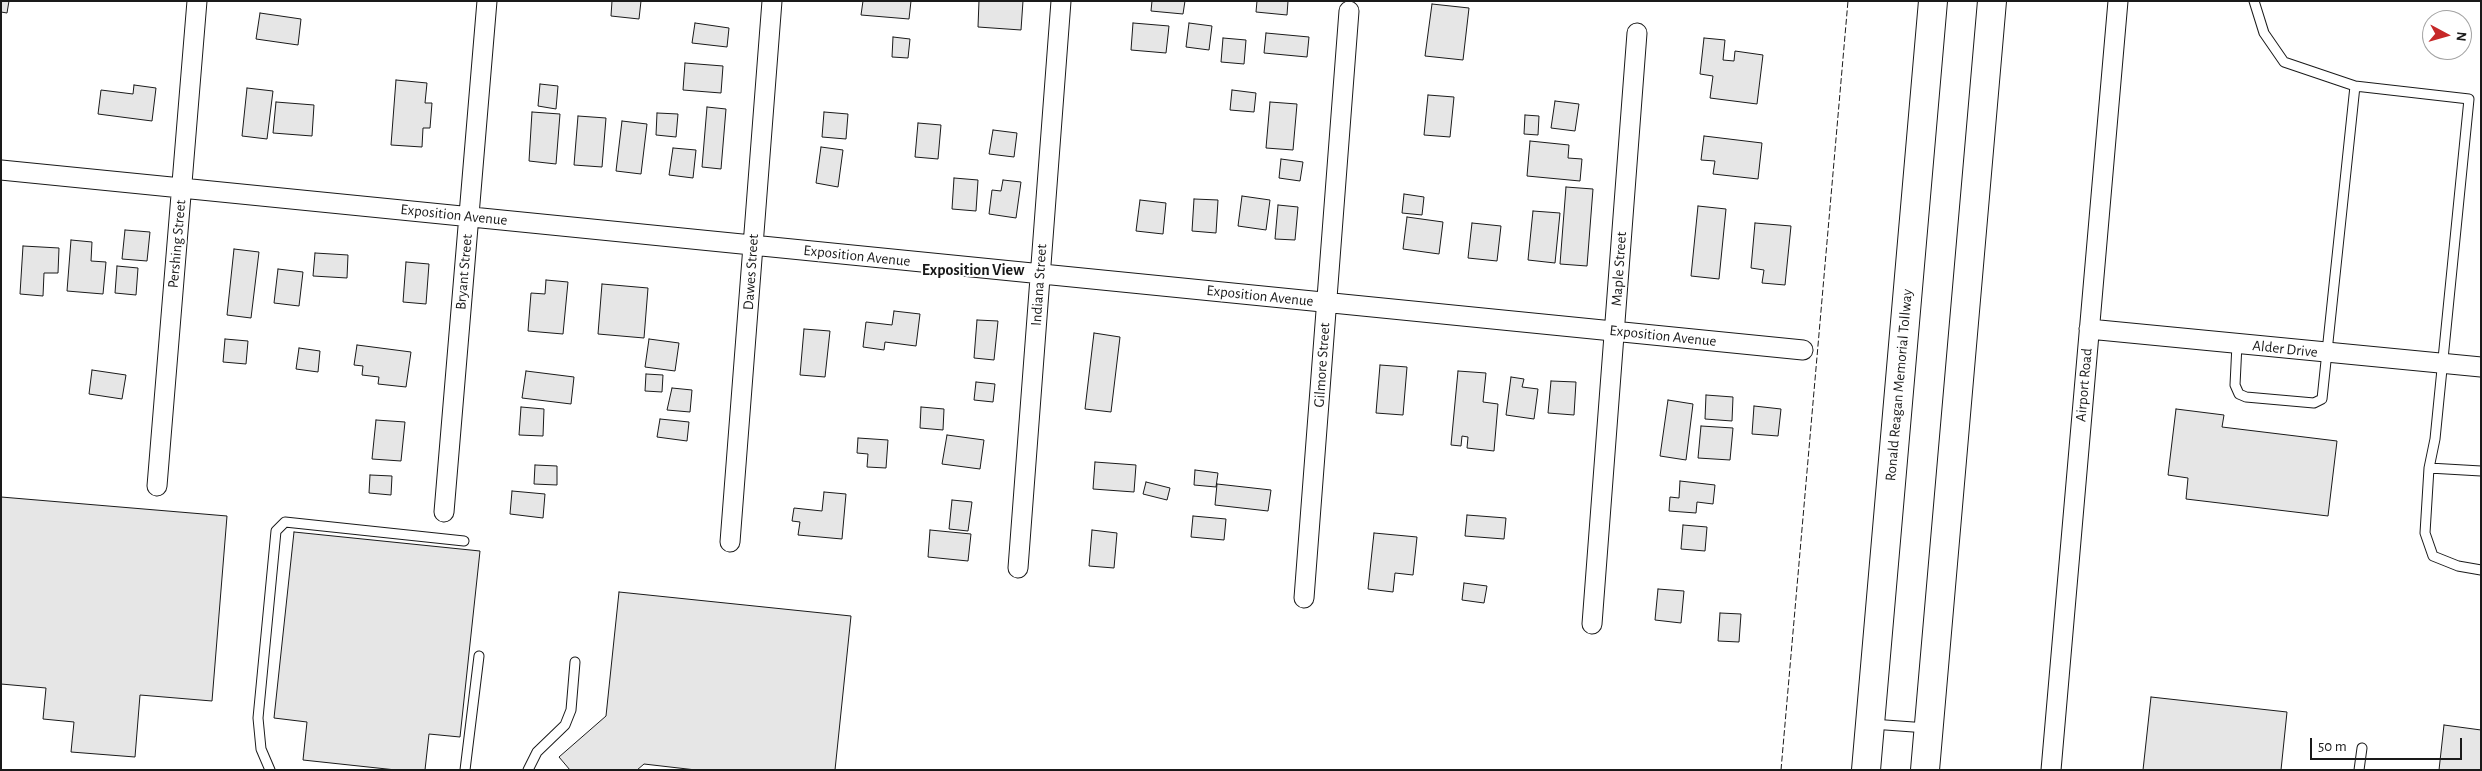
<!DOCTYPE html>
<style>
body{margin:0}
#map{position:relative;width:2482px;height:771px;overflow:hidden;background:#fff;font-family:"Alegreya Sans",sans-serif}
canvas{display:block}
.frame{position:absolute;inset:0;border:2px solid #1a1a1a;pointer-events:none}
.north{position:absolute;left:2422px;top:10px;width:50px;height:50px;box-sizing:border-box;background:#fff;border:1px solid #a3a3a3;border-radius:50%;rotate:96deg;font-size:14px;font-weight:700;line-height:20px;text-align:center;color:#1a1a1a}
.north::after{content:'';display:block;margin:auto;width:18px;height:22px;background:#c62828;clip-path:polygon(50% 0,100% 100%,50% 72%,0 100%)}
.scale{position:absolute;left:2310px;top:738px;width:152px;height:22px;box-sizing:border-box;border:2px solid #1a1a1a;border-top:0;padding-left:6px;font-size:15px;line-height:18px;white-space:nowrap;color:#1a1a1a;-webkit-text-stroke:4px #fff;paint-order:stroke}
</style>
<div id="map">
<canvas width="2482" height="771"></canvas>
<div class="frame"></div>
<div class="north">N</div>
<div class="scale">50 m</div>
</div>
<script>
const ctx = document.querySelector('canvas').getContext('2d');
ctx.lineJoin = 'round';
function fillPath(path, color) { ctx.fillStyle = color; ctx.fill(path, 'evenodd'); }
const poly = rows => new Path2D(rows.map(r => 'M' + r).join(''));
function strokePath(path, color, width, dash) { ctx.strokeStyle = color; ctx.lineWidth = width; ctx.lineCap = dash ? 'butt' : 'round'; ctx.setLineDash(dash || []); ctx.stroke(path); }
function drawText(font, color, halo, rows, align = 'center') {
  ctx.font = font + ' "Alegreya Sans",sans-serif'; ctx.lineWidth = 4; ctx.setLineDash([]); ctx.textBaseline = 'middle'; ctx.strokeStyle = halo; ctx.fillStyle = color; for (const [text, x, y, turn = 0] of rows) {
    ctx.save(); ctx.translate(x, y); ctx.rotate((+turn || 0) * Math.PI / 180); ctx.textAlign = isNaN(turn) ? turn : align; if (halo) ctx.strokeText(text, 0, 0); ctx.fillText(text, 0, 0); ctx.restore();
  }
}
const building = poly([
 [1,1,9,1,7,13,1,12,1,1],
 [612,1,641,1,639,19,611,16,612,1],
 [863,1,911,1,909,19,861,15,863,1],
 [979,1,1023,1,1021,30,978,27,979,1],
 [1152,1,1185,1,1183,14,1151,11,1152,1],
 [1257,1,1288,1,1287,15,1256,12,1257,1],
 [1432,4,1469,8,1463,60,1425,56,1432,4],
 [260,13,301,19,298,45,256,39,260,13],
 [695,23,729,28,727,47,692,43,695,23],
 [1133,23,1169,26,1166,53,1131,50,1133,23],
 [1189,23,1212,26,1209,50,1186,47,1189,23],
 [1266,33,1309,37,1307,57,1264,53,1266,33],
 [893,37,910,39,908,58,892,57,893,37],
 [1223,38,1246,40,1244,64,1221,62,1223,38],
 [1704,38,1725,40,1723,60,1734,61,1735,51,1763,55,1757,104,1710,98,1713,76,1700,74,1704,38],
 [685,63,723,66,721,93,683,90,685,63],
 [396,80,427,83,425,103,432,103,430,128,423,128,422,147,391,145,396,80],
 [540,84,558,86,556,109,538,106,540,84],
 [134,85,156,88,152,121,98,114,101,90,133,94,134,85],
 [247,88,273,91,267,139,242,136,247,88],
 [1232,90,1256,93,1254,112,1230,110,1232,90],
 [1428,95,1454,97,1450,137,1424,135,1428,95],
 [1555,101,1579,104,1575,131,1551,128,1555,101],
 [276,102,314,105,312,136,273,133,276,102],
 [1270,102,1297,104,1293,150,1266,148,1270,102],
 [707,107,726,109,721,169,702,167,707,107],
 [532,112,560,114,556,164,529,161,532,112],
 [824,112,848,114,846,139,822,137,824,112],
 [657,113,678,114,676,137,656,135,657,113],
 [1525,115,1539,116,1538,135,1524,134,1525,115],
 [578,116,606,118,602,167,574,165,578,116],
 [622,121,647,124,641,174,616,171,622,121],
 [918,123,941,125,938,159,915,157,918,123],
 [993,130,1017,133,1014,157,989,154,993,130],
 [1704,136,1762,143,1758,179,1713,174,1715,161,1701,160,1704,136],
 [1530,141,1569,145,1568,158,1582,159,1580,181,1527,176,1530,141],
 [821,147,843,150,838,187,816,183,821,147],
 [673,148,696,150,693,178,669,175,673,148],
 [1281,159,1303,162,1300,181,1279,178,1281,159],
 [954,178,978,180,976,211,952,209,954,178],
 [1003,180,1021,182,1016,218,989,214,992,190,1001,191,1003,180],
 [1566,187,1593,189,1587,266,1560,264,1566,187],
 [1404,194,1424,197,1422,215,1402,213,1404,194],
 [1242,196,1270,200,1266,230,1238,226,1242,196],
 [1194,199,1218,200,1216,233,1192,231,1194,199],
 [1140,200,1166,203,1163,234,1136,231,1140,200],
 [1278,205,1298,207,1295,240,1275,239,1278,205],
 [1698,206,1726,209,1719,279,1691,276,1698,206],
 [1533,211,1560,213,1555,263,1528,260,1533,211],
 [1407,217,1443,222,1439,254,1403,249,1407,217],
 [1472,223,1501,226,1497,261,1468,258,1472,223],
 [1755,223,1791,226,1785,285,1762,283,1764,270,1751,268,1755,223],
 [125,230,150,232,147,261,122,259,125,230],
 [71,240,92,242,91,261,106,262,103,294,67,291,71,240],
 [23,246,59,248,58,273,44,273,43,296,20,294,23,246],
 [234,249,259,252,251,318,227,315,234,249],
 [315,253,348,255,347,278,313,276,315,253],
 [406,262,429,264,426,304,403,302,406,262],
 [117,266,138,268,136,295,115,293,117,266],
 [278,269,303,272,299,306,274,303,278,269],
 [546,280,568,282,563,334,528,331,531,293,545,294,546,280],
 [602,284,648,288,644,338,598,334,602,284],
 [894,311,920,314,916,346,885,342,884,350,863,347,866,322,892,325,894,311],
 [977,320,998,321,994,360,974,358,977,320],
 [804,329,830,331,825,377,800,375,804,329],
 [1094,333,1120,337,1111,412,1085,409,1094,333],
 [225,339,248,341,246,364,223,362,225,339],
 [649,339,679,343,675,371,645,367,649,339],
 [357,345,411,352,406,387,378,384,379,377,362,375,363,366,354,365,357,345],
 [299,348,320,351,318,372,296,369,299,348],
 [1380,365,1407,367,1403,415,1376,413,1380,365],
 [92,370,126,375,122,399,89,394,92,370],
 [526,371,574,377,571,404,522,398,526,371],
 [1458,371,1486,373,1483,402,1498,404,1494,451,1467,448,1468,437,1462,436,1461,446,1451,445,1458,371],
 [646,374,663,375,662,392,645,391,646,374],
 [1511,377,1524,379,1522,387,1538,389,1534,419,1506,415,1511,377],
 [1551,381,1576,382,1574,415,1548,413,1551,381],
 [976,382,995,384,993,402,974,400,976,382],
 [672,388,692,390,690,412,667,410,672,388],
 [1706,395,1733,397,1732,421,1705,419,1706,395],
 [1668,400,1693,404,1686,460,1660,456,1668,400],
 [1754,406,1781,409,1778,436,1752,434,1754,406],
 [521,407,544,409,543,436,519,435,521,407],
 [921,407,944,409,943,430,920,428,921,407],
 [2176,409,2224,415,2222,427,2337,441,2328,516,2186,499,2188,478,2168,475,2176,409],
 [660,419,689,422,687,441,657,437,660,419],
 [376,420,405,422,401,461,372,459,376,420],
 [1701,426,1733,428,1730,460,1698,458,1701,426],
 [947,435,984,440,980,469,942,464,947,435],
 [858,438,888,440,886,468,867,467,868,454,857,453,858,438],
 [1095,462,1136,465,1134,492,1093,489,1095,462],
 [535,465,557,466,557,485,534,484,535,465],
 [1195,470,1218,473,1216,487,1194,485,1195,470],
 [370,475,392,476,391,495,369,493,370,475],
 [1680,481,1715,485,1713,504,1697,502,1696,513,1669,511,1670,497,1679,498,1680,481],
 [1146,482,1170,488,1167,500,1143,494,1146,482],
 [1217,484,1271,490,1268,511,1215,505,1217,484],
 [512,491,545,494,543,518,510,514,512,491],
 [824,492,846,494,842,539,798,535,800,522,792,521,794,508,822,511,824,492],
 [1,497,227,516,212,701,140,695,135,757,71,752,74,722,43,719,46,688,1,684,1,497],
 [952,500,972,502,968,531,949,529,952,500],
 [1467,515,1506,518,1504,539,1465,536,1467,515],
 [1193,516,1226,519,1224,540,1191,537,1193,516],
 [1683,525,1707,527,1705,551,1681,549,1683,525],
 [930,530,971,534,968,561,928,557,930,530],
 [1092,530,1117,533,1114,568,1089,566,1092,530],
 [294,532,480,551,460,737,429,734,425,770,396,770,303,760,307,722,274,718,294,532],
 [1374,533,1417,537,1413,575,1395,573,1393,592,1368,589,1374,533],
 [1464,583,1487,586,1484,603,1462,600,1464,583],
 [1658,589,1684,591,1681,623,1655,620,1658,589],
 [619,592,851,616,835,770,696,770,644,764,637,770,570,770,559,757,606,716,619,592],
 [1720,613,1741,614,1739,642,1718,641,1720,613],
 [2151,697,2287,712,2281,770,2143,770,2151,697],
 [2444,725,2481,730,2481,770,2439,770,2444,725]
]);
fillPath(building, '#e6e6e6');
strokePath(building, '#1a1a1a', 1);
const lane = poly([
 [2355,86,2469,99,2435,439,2429,468,2481,471],
 [2237,344,2235,385,2239,394,2246,397,2314,403,2322,399,2355,86,2284,62,2264,33,2254,1],
 [2429,468,2425,533,2433,556,2458,566,2481,570],
 [1872,724,1927,728],
 [270,770,261,749,258,718,276,531,285,522,464,541],
 [465,770,479,656],
 [528,770,537,752,565,725,571,710,575,662],
 [2359,770,2362,748]
]);
const street = poly([
 [1,170,1803,350],
 [2089,329,2481,367],
 [157,486,197,1],
 [444,512,487,1],
 [730,542,772,1],
 [1018,568,1061,1],
 [1304,598,1349,11],
 [1592,624,1637,33],
 [2051,770,2118,1]
]);
const highway = poly([
 [1866,770,1933,1],
 [1925,770,1992,1]
]);
strokePath(lane, '#1a1a1a', 11);
strokePath(street, '#1a1a1a', 21);
strokePath(highway, '#1a1a1a', 30);
strokePath(lane, '#fff', 9);
strokePath(street, '#fff', 19);
strokePath(highway, '#fff', 28);
strokePath(poly([
 [1781,770,1848,1]
]), '#1a1a1a', 1, [6, 2.5]);
drawText('15px', '#1a1a1a', '#fff', [
 ["Exposition Avenue",454,215,6],
 ["Pershing Street",177,244,-85],
 ["Exposition Avenue",857,256,6],
 ["Maple Street",1619,269,-86],
 ["Bryant Street",464,272,-85],
 ["Dawes Street",751,272,-86],
 ["Indiana Street",1039,285,-86],
 ["Exposition Avenue",1260,296,6],
 ["Exposition Avenue",1663,336,6],
 ["Alder Drive",2285,349,6],
 ["Gilmore Street",1322,365,-86],
 ["Ronald Reagan Memorial Tollway",1899,385,-85],
 ["Airport Road",2084,385,-85]
]);
drawText('bold 16px', '#1a1a1a', '#fff', [
 ["Exposition View",973,270]
]);
</script>
